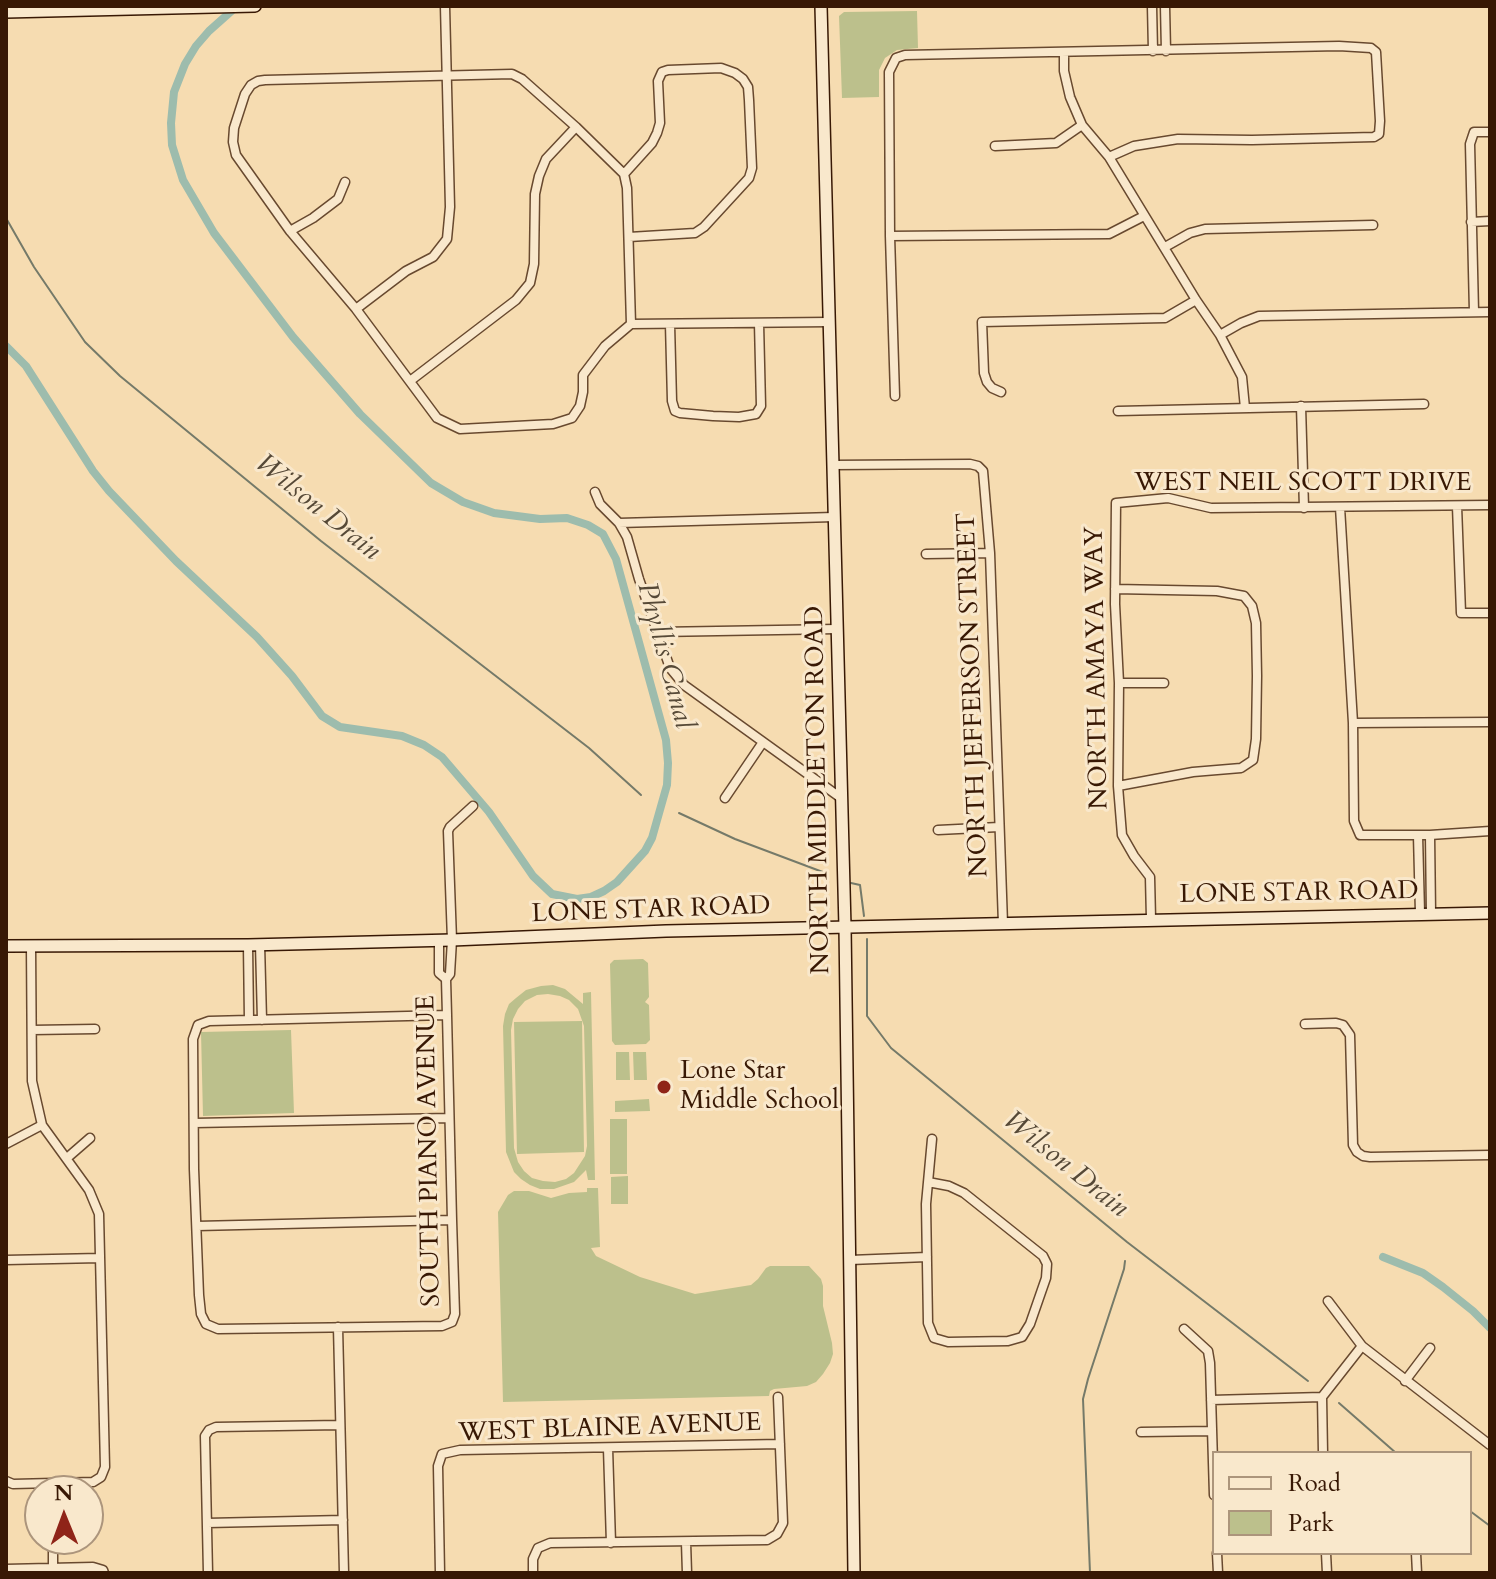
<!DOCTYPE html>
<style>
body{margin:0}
#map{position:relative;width:1496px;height:1579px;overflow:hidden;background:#f6dcb1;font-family:Cardo,serif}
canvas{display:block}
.frame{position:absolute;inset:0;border:8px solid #381804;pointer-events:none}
.legend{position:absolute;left:1212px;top:1451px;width:260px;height:104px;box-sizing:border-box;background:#f9e8cc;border:2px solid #ac957c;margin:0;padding:10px 14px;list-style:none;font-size:24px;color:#381804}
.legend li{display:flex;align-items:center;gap:16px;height:40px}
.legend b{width:40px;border:2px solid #ac957c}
.north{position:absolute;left:24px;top:1475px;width:80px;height:80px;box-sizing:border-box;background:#f9e8cc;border:2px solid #ac957c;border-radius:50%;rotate:359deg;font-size:22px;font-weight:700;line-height:32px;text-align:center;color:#381804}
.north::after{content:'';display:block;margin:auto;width:28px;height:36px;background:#8f2418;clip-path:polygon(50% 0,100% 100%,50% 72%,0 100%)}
</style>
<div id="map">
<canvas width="1496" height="1579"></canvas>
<div class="frame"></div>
<ul class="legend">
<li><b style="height:10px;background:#f9e8cc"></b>Road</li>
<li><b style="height:22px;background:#bcc08c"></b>Park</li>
</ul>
<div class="north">N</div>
</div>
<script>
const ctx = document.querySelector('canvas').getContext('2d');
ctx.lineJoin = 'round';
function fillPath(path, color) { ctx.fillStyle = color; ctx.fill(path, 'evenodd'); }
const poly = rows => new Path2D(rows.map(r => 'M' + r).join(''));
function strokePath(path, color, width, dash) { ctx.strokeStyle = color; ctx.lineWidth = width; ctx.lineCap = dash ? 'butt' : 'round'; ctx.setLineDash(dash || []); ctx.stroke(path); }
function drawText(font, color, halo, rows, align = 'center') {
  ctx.font = font + ' Cardo,serif'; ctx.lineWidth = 6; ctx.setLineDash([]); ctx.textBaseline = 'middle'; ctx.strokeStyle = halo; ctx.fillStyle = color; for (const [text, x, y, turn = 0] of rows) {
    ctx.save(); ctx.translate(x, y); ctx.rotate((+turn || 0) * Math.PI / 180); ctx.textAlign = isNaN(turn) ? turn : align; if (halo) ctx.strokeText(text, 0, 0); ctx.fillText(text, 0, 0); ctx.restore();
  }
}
fillPath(poly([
 [917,11,918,48,897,50,885,58,879,70,879,97,842,98,839,16,844,12],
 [643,959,648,963,649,997,645,1002,649,1005,650,1040,646,1044,615,1045,612,1041,610,964,614,960],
 [553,985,565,989,583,1004,583,993,591,992,595,1180,588,1180,586,1170,574,1182,554,1189,540,1189,530,1185,521,1179,514,1172,506,1152,503,1026,505,1014,509,1004,516,998,526,990,541,986],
 [548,994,560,996,569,1000,578,1009,584,1026,587,1146,585,1156,574,1173,566,1179,555,1182,543,1181,532,1178,524,1171,518,1162,514,1148,511,1030,513,1019,518,1009,525,1001,537,995],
 [582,1021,584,1152,517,1154,514,1022],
 [291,1030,294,1113,203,1116,201,1032],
 [616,1052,629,1052,630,1080,616,1080],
 [633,1052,646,1052,647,1080,634,1080],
 [649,1099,650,1111,615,1112,615,1101],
 [610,1119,627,1119,627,1174,610,1174],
 [628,1176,628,1204,611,1204,611,1177],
 [587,1188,598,1188,600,1247,591,1248,596,1256,640,1277,695,1294,751,1285,758,1279,766,1268,770,1266,809,1266,821,1279,823,1286,823,1306,832,1343,833,1354,830,1363,823,1374,816,1382,807,1386,774,1389,770,1391,769,1396,503,1402,498,1212,508,1195,514,1191,529,1191,551,1198,569,1193,587,1192]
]), '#bcc08c');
strokePath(poly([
 [6,218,34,267,85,342,120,376,321,541,589,748,641,795],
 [679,813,735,839,828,874],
 [851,883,860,885,864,916],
 [867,939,867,1016,891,1048,1127,1242,1308,1381],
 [1339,1403,1396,1453],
 [1470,1511,1490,1526],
 [1090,1573,1083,1399,1088,1379,1124,1269,1125,1261]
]), '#757a69', 2);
strokePath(poly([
 [6,346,26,366,93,471,109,491,176,561,257,637,292,676,322,716,340,727,402,736,424,745,442,757,489,812,533,876,552,894,577,899,591,897,604,891,617,882,645,851,652,838,667,785,668,763,666,740,616,559,603,534,588,525,567,518,540,519,494,513,463,502,431,483,360,414,293,337,214,233,183,180,172,145,171,123,174,92,185,64,196,46,209,31,236,7],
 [1383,1257,1423,1273,1443,1287,1473,1311,1490,1328]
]), '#9dbcad', 8);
const street = poly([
 [1152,6,1153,51],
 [1165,6,1166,51],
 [1064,53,1064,71,1070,97,1082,125,1109,157,1196,300,1220,335,1242,377,1245,408],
 [995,146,1056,143,1082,125],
 [624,174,652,143,657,133,660,123,658,81,662,72,668,70,721,68,735,73,743,79,748,87,749,100,752,168,749,178,704,227,695,233,629,237],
 [1471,222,1490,221],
 [290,231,313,218,338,199,345,182],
 [890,236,1109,234,1144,216],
 [1165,247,1190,233,1205,229,1373,225],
 [356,309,406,271,433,257,447,239,450,207,445,6],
 [1474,312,1470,144,1474,132,1490,132],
 [631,324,627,188,624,174,576,127,522,79,512,74,265,80,258,81,251,85,245,94,234,128,233,142,236,155,290,231,356,309,437,418,460,429,553,424,572,418,580,406,583,392,583,375,605,346,631,324,829,322],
 [670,324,672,401,675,411,680,413,713,416,739,417,756,414,761,406,759,323],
 [1220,335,1241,323,1259,316,1490,312],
 [410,381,516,300,530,283,534,264,535,194,539,176,546,159,576,127],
 [1001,392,992,388,987,382,984,373,982,322,1165,318,1196,300],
 [895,396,890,236,889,72,896,58,905,55,1339,46,1371,48,1376,52,1380,121,1379,134,1374,137,1252,140,1178,139,1134,146,1109,157],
 [1301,406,1304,508],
 [1118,411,1424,404],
 [833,465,970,464,978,466,983,471,990,553,1003,924],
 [595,492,600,504,619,523,627,537,639,579,670,668,684,685,841,798],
 [1457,506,1461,613,1490,613],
 [1340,507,1353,723,1354,821,1360,835,1430,835,1490,831],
 [619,523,834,517],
 [926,554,990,553],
 [1115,589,1217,591,1244,596,1252,606,1256,623,1257,676,1256,739,1253,760,1241,768,1193,772,1118,786],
 [658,632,837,629],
 [1119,683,1164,683],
 [1353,723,1490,722],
 [725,798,763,742],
 [938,830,999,827],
 [1418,835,1420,913],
 [1430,835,1431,913],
 [1151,919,1150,877,1134,856,1122,835,1118,786,1119,683,1115,604,1116,503,1168,498,1211,508,1490,505],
 [439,940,439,973,446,979,450,974,452,940,448,831,450,827,473,806],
 [260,944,262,1020],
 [248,945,249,1020],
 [446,979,447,1015,452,1220,455,1314,452,1322,442,1326,218,1329,206,1324,201,1314,199,1295,194,1169,193,1039,198,1025,209,1021,447,1015],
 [1305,1024,1336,1023,1343,1025,1350,1035,1353,1145,1357,1152,1363,1156,1370,1157,1490,1155],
 [32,1030,95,1029],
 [195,1123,449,1118],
 [6,1144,42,1125],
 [67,1158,90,1138],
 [928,1182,949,1186,964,1193,1043,1256,1047,1264,1046,1278,1030,1324,1022,1337,1008,1341,948,1342,934,1338,928,1323,926,1204,932,1139],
 [197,1226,452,1220],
 [6,1260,100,1258],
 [850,1260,927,1257],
 [1328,1301,1362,1346,1490,1445],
 [338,1327,344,1573],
 [1184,1329,1208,1351,1210,1363,1214,1495],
 [1405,1381,1430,1348],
 [1211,1400,1322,1397],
 [1141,1432,1212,1431],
 [608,1448,611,1543],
 [1323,1453,1322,1397,1362,1346],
 [6,1481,13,1484,93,1482,101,1477,105,1467,99,1214,89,1190,42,1125,32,1081,31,946],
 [207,1523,343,1520],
 [53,1539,53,1568],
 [686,1542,687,1573],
 [1217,1553,1218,1573],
 [1326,1553,1327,1573],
 [1416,1553,1417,1573],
 [6,1569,93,1567,103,1570,104,1573],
 [208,1573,205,1436,209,1430,216,1427,340,1425],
 [440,1573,438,1466,442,1454,460,1450,780,1444],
 [533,1573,533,1559,538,1548,550,1543,767,1540,777,1534,783,1523,778,1397]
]);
const secondary = poly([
 [821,6,845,927,854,1573],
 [6,12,255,6],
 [6,946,248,945,452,940,666,931,1490,913]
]);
strokePath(street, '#68492f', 11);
strokePath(secondary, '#381804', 14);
strokePath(street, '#f9e8cc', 8);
strokePath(secondary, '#f9e8cc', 11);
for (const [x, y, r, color] of [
 [664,1087,8,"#8f2418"]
]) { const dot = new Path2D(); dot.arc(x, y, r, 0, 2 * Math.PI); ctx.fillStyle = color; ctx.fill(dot); strokePath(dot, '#f9e8cc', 3); }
drawText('26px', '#381804', '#f9e8cc', [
 ["WEST NEIL SCOTT DRIVE",1303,484],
 ["NORTH AMAYA WAY",1098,668,-91],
 ["NORTH JEFFERSON STREET",974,695,-92],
 ["NORTH MIDDLETON ROAD",819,790,-91],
 ["LONE STAR ROAD",1299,894,-1],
 ["LONE STAR ROAD",651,911,-2],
 ["SOUTH PIANO AVENUE",430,1151,-91],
 ["WEST BLAINE AVENUE",610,1429,-2]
]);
drawText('26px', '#381804', '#f9e8cc', [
 ["Lone Star",680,1072],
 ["Middle School",680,1102]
], 'left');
drawText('italic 28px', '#564937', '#f9e8cc', [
 ["Wilson Drain",317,508,39],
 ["Phyllis Canal",664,656,75],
 ["Wilson Drain",1065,1165,39]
]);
</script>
